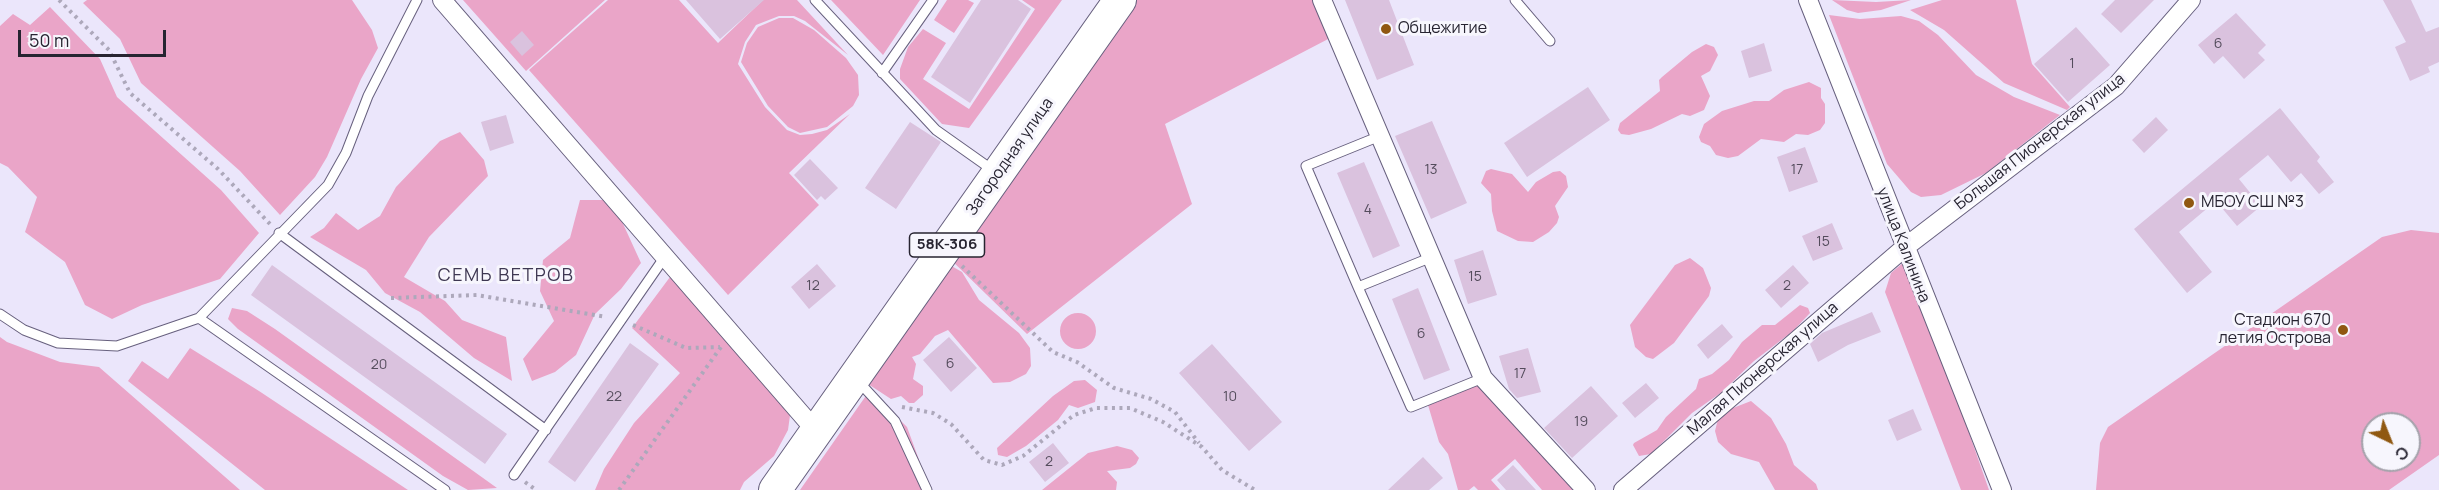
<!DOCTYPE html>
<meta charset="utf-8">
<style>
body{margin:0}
#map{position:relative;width:2439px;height:490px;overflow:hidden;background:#ebe6fb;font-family:Manrope,sans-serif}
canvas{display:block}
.north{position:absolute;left:2361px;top:412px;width:60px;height:60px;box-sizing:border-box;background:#f7f6fd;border:2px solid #a4a2ab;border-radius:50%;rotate:137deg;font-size:16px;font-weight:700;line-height:24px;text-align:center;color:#272431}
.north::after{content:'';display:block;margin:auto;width:21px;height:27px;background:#905811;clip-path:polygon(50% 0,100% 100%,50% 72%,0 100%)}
.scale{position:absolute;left:18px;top:30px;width:148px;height:27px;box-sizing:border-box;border:3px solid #272431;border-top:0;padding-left:8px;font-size:18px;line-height:21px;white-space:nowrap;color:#272431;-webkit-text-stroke:4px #f7f6fd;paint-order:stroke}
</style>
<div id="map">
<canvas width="2439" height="490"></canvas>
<div class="north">С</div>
<div class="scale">50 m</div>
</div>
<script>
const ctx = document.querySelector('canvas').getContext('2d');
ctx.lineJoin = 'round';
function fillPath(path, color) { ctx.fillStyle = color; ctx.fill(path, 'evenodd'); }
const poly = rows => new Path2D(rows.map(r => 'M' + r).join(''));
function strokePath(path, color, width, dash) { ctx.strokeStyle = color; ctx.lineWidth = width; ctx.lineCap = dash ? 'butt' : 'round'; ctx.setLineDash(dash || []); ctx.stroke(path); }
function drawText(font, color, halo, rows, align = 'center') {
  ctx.font = font + ' Manrope,sans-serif'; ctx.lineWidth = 6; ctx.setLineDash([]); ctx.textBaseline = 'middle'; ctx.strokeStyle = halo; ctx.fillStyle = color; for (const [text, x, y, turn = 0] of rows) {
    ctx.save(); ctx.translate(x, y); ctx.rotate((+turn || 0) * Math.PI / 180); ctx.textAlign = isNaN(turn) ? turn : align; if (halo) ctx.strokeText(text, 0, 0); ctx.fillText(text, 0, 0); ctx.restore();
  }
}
fillPath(poly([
 [87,0,352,0,372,30,378,48,361,79,327,157,315,177,280,215,240,171,141,83,120,39,83,3],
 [463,0,605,0,526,71],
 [608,0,679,0,718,43,763,0,797,0,848,55,805,21,794,16,779,16,756,25,745,42,738,64,765,107,787,130,800,135,812,134,827,130,850,114,789,173,819,205,728,295,529,70],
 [831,0,920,0,883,55],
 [947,0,968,0,974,3,954,33,934,20],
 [1022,0,1062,0,969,128,942,124,900,79,900,69,908,47,923,29,946,43,923,79,969,109,1035,9],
 [1124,0,1316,0,1332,37,1165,124,1192,204,1027,334,945,254],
 [1832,0,1876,2,1911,0,1881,10,1858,13,1847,10],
 [1942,0,2016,0,2032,64,2070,107,2067,110,2004,83,1944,30,1910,10],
 [50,7,100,59,117,97,221,190,259,233,220,279,142,305,112,319,85,305,65,262,25,232,37,197,8,167,0,163,0,26,13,14,30,25],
 [1829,15,1860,19,1901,16,1919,21,1938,35,1976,75,2014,97,2060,115,1986,173,1941,195,1921,197,1911,192,1887,164],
 [779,18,793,18,814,30,846,58,858,75,859,95,853,106,827,127,800,133,788,127,768,106,741,62,747,43,758,27],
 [1706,44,1714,47,1718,55,1710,71,1701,76,1710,96,1704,110,1690,116,1682,114,1651,129,1629,135,1621,134,1618,130,1620,123,1660,91,1659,80,1662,77,1692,52],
 [1809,82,1821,88,1821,98,1825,104,1825,123,1820,130,1808,135,1796,134,1784,142,1761,139,1738,156,1728,158,1716,155,1710,146,1701,142,1699,137,1704,124,1722,111,1754,101,1769,101,1784,90],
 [460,132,484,160,488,176,429,237,404,277,445,301,462,320,506,337,512,381,474,358,420,312,385,293,366,270,310,237,324,228,336,213,358,230,380,216,396,187,440,141],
 [1491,169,1512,174,1528,192,1536,182,1553,172,1560,171,1566,176,1568,187,1555,206,1559,217,1557,223,1549,232,1533,242,1518,241,1497,231,1492,211,1491,194,1481,183,1486,171],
 [580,200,604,200,619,215,641,263,621,289,595,314,576,355,555,372,532,381,523,359,554,321,540,291,543,260,570,238],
 [2411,230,2439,233,2439,455,2389,490,2096,490,2100,443,2108,427,2382,237],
 [2373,424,2409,424,2409,460,2373,460],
 [1690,258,1703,268,1711,288,1709,296,1674,343,1653,359,1646,357,1635,347,1630,325,1675,265],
 [1904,262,1911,267,1989,490,1961,490,1885,292,1891,273],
 [948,264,962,272,979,300,1019,333,1030,348,1031,366,1026,374,1010,382,993,383,948,330,935,336,920,354,912,357,916,364,913,379,923,386,923,395,914,403,909,403,901,396,891,399,868,384],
 [670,277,718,320,791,408,788,430,774,456,744,482,740,490,595,490,604,469,634,423,680,373,632,328],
 [1800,305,1808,308,1810,313,1793,331,1754,361,1722,392,1692,413,1651,454,1639,456,1633,445,1634,443,1657,430,1666,417,1696,389,1699,379,1712,374,1729,360,1742,342,1762,325,1775,325],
 [232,308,247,311,275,329,497,488,468,490,443,476,238,329,228,319],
 '1060 331a18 18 0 1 1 36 0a18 18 0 1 1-36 0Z',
 [0,337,7,342,60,362,99,367,240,490,0,490],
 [190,348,259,391,408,490,265,490,128,381,142,361,168,379],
 [1085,380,1097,390,1095,402,1078,408,1069,405,1058,420,1026,446,1007,457,998,455,997,448,1053,396,1074,381],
 [1482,383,1581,490,1542,490,1515,459,1491,480,1500,490,1478,490,1474,486,1469,490,1458,490,1448,454,1439,442,1428,405],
 [870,390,907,427,930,490,800,490],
 [1751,401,1771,418,1786,444,1794,465,1816,484,1818,490,1775,490,1759,462,1731,454,1718,442,1715,431,1718,419,1728,410],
 [1117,446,1132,450,1139,458,1136,464,1130,468,1107,471,1117,482,1116,490,1042,490,1088,453]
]), '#eaa5c8');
fillPath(poly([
 [686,0,764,0,720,39],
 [981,0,1018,0,1031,9,970,103,931,77],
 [1345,0,1389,0,1414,65,1377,80],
 [2115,0,2154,0,2121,33,2101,14],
 [2383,0,2411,0,2426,32,2439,27,2439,62,2428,67,2430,72,2410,81,2395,47,2406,42],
 [2236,13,2266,45,2258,53,2265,60,2244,79,2223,56,2214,64,2198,45],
 [2076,27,2110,65,2068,102,2034,64],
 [522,31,534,45,522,56,510,42],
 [1764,43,1772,71,1749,78,1741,51],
 [1588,87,1610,120,1527,177,1504,143],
 [2280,108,2320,157,2317,161,2334,182,2319,194,2301,173,2291,182,2268,155,2239,179,2261,206,2237,226,2216,201,2179,232,2212,272,2187,293,2134,229],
 [506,115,514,143,490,151,481,122],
 [2156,117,2168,130,2144,153,2132,140],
 [1432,121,1467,203,1431,219,1395,136],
 [910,122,941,142,896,209,865,188],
 [1805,147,1818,182,1789,192,1777,157],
 [810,159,838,188,825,200,821,196,817,200,794,175],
 [1364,162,1400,246,1373,258,1337,173],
 [1832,223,1843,249,1813,261,1802,236],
 [1483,250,1497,295,1468,304,1454,260],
 [817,264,836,286,809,309,791,287],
 [272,265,507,434,485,464,251,295],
 [1793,265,1809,283,1781,308,1765,290],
 [1418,288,1450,370,1424,380,1392,299],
 [1872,312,1881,332,1848,345,1818,362,1810,344,1822,333],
 [1722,324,1733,337,1708,359,1697,345],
 [949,337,977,368,951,392,923,360],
 [630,343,659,364,575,482,548,462],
 [1212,344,1282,422,1249,451,1179,373],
 [1528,348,1541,392,1517,398,1509,389,1499,356],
 [1646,383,1659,398,1635,418,1622,403],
 [1591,386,1618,416,1572,458,1544,428],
 [1913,409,1922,430,1897,441,1888,420],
 [1053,443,1069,463,1045,482,1029,462],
 [1423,457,1443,478,1429,490,1388,490],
 [1513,465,1536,490,1506,490,1497,480]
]), '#dac2de');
const lane = poly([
 [815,0,936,130,994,171],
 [1515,0,1550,41],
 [882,73,933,0],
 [1380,136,1306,166,1358,287,1411,407,1483,378],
 [279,233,546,430],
 [1358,287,1432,257],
 [0,314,24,330,58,343,117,346,199,318,328,185,346,153,368,96,417,0],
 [199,318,445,490],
 [858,381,895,421,927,490],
 [514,475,664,258]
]);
const street = poly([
 [442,0,816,431],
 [1322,0,1483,378,1586,490],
 [1808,0,2002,490],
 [1623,490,1904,248,2116,86,2191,0]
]);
const highway = poly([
 [775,490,1120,0]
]);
strokePath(lane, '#67607e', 11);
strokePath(street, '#67607e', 20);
strokePath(highway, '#67607e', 34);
strokePath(poly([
 [59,0,109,50,130,93,218,169,270,224],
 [962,266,1053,352,1077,362,1114,388,1151,399,1175,412,1199,443],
 [391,298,477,295,606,317],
 [633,325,686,348,720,347],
 [902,407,933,413,951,424,984,460,1002,465,1023,456,1074,415,1096,408,1130,408,1163,422,1202,447,1222,470,1255,490],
 [525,482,536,490],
 [619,490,721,347]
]), '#ada8bb', 4, [3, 4.5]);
strokePath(lane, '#fff', 9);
strokePath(street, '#fff', 18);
strokePath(highway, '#fff', 32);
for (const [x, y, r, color] of [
 [1386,29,6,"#905811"],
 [2189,203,6,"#905811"],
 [2343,330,6,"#905811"]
]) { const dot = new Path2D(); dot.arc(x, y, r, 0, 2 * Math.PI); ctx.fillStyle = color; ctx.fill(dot); strokePath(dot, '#f7f6fd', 2); }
drawText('14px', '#544c5c', null, [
 ["6",2218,44],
 ["1",2072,64],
 ["13",1431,170],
 ["17",1797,170],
 ["4",1368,210],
 ["15",1823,242],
 ["15",1475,277],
 ["12",813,286],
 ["2",1787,286],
 ["6",1421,334],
 ["6",950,364],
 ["20",379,365],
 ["17",1520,374],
 ["22",614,397],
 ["10",1230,397],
 ["19",1581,422],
 ["2",1049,462]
]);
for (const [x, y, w] of [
 [947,245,75]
]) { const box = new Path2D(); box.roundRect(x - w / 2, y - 12, w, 24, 4.5); ctx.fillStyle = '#f7f6fd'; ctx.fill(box); strokePath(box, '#272431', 1.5); }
drawText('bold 15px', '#272431', null, [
 ["58К-306",947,245]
]);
drawText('16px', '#272431', '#f7f6fd', [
 ["Общежитие",1398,29],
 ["МБОУ СШ №3",2201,203],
 ["Стадион 670",2331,321,"right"],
 ["летия Острова",2331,339,"right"]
], 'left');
drawText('16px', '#272431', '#f7f6fd', [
 ["Большая Пионерская улица",2040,142,-38],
 ["Загородная улица",1010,157,-55],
 ["улица Калинина",1903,245,69],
 ["Малая Пионерская улица",1763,369,-41]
]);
ctx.letterSpacing = '1.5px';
drawText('18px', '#3e3752', '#f7f6fd', [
 ["СЕМЬ ВЕТРОВ",506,276]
]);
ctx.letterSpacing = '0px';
</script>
